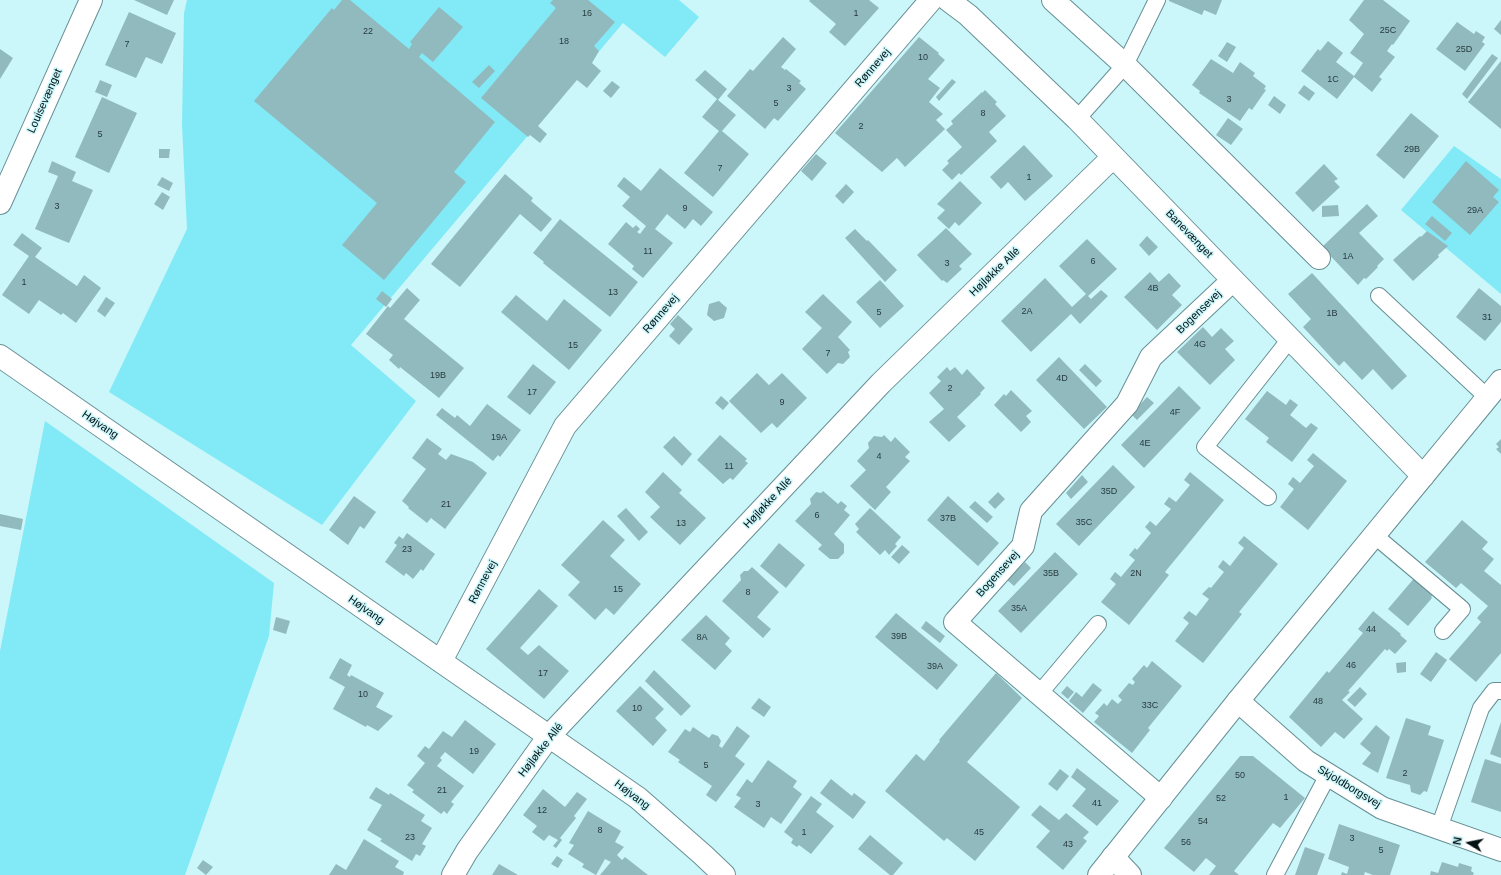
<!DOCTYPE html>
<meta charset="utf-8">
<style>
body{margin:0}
#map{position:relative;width:1501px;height:875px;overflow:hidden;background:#cbf6fa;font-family:Arial,sans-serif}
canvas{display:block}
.north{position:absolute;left:1449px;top:823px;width:40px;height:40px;-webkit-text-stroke:3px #cbf6fa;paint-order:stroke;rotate:280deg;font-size:11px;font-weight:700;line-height:16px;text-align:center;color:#031113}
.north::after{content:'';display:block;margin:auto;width:14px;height:18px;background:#031113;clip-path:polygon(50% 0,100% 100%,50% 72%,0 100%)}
</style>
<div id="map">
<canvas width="1501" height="875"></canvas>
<div class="north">N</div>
</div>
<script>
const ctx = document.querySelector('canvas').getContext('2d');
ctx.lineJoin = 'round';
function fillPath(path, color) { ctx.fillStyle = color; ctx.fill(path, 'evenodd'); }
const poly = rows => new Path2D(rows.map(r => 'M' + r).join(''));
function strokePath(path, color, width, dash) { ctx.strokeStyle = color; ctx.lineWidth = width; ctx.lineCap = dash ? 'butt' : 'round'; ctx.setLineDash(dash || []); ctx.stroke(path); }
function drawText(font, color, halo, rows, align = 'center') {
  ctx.font = font + ' Arial,sans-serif'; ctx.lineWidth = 3; ctx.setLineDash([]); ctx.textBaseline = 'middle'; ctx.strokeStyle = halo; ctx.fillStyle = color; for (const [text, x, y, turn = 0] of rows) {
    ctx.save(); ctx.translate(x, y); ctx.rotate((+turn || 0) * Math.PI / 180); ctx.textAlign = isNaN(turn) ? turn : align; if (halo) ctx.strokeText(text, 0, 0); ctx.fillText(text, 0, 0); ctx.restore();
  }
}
fillPath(poly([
 [187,0,679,0,699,17,665,57,623,23,351,345,416,401,322,525,109,392,187,229,182,125,184,13],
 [1454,146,1501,179,1501,294,1401,210],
 [45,421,274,583,269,636,185,875,0,875,0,651]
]), '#81eaf6');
fillPath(poly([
 [134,0,174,0,167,15],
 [342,0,350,0,409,49,412,44,410,42,439,7,463,27,433,62,422,53,419,57,495,122,454,172,466,182,384,280,342,245,377,203,254,101,332,8,334,10],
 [553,0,588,0,615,22,594,46,599,51,592,63,601,71,587,88,577,80,538,126,547,134,540,143,530,135,528,137,481,98,556,8,550,3],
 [810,0,869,0,879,8,845,46,829,32,836,24,809,1],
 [1169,0,1222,0,1216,15,1204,10,1202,15,1169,1],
 [1364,0,1383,0,1410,21,1393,45,1392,44,1387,51,1395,57,1379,77,1382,79,1372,92,1354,77,1337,99,1301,71,1318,49,1320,51,1328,41,1343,53,1336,62,1354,76,1363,63,1350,53,1364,34,1349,20],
 [129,12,176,33,162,64,146,57,136,78,105,65],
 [1501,20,1501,35,1494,29],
 [1457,22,1474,34,1476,31,1485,37,1482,42,1485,44,1465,71,1436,49],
 [783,37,796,49,781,67,785,70,786,69,801,81,799,83,806,89,778,121,774,118,765,129,727,96,750,69,753,71],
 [919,37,939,53,938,54,945,60,928,79,940,88,929,102,943,114,936,120,945,129,905,167,897,158,882,172,835,133],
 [1227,42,1236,47,1227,62,1218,56],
 [0,49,13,58,0,79],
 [1492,54,1498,58,1467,99,1462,94],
 [1211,59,1233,73,1240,62,1255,73,1253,76,1266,86,1264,89,1266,90,1252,110,1249,108,1240,121,1199,93,1200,91,1192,85],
 [1501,61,1501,129,1468,102],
 [489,65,495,71,479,88,472,82],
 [705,70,727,89,718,100,736,115,722,131,749,154,713,197,684,173,719,131,702,117,717,99,695,80],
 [952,79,956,82,939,101,936,97],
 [100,80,112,85,107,97,95,92],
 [612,81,620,87,611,98,603,91],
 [1304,85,1315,93,1309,101,1298,93],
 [985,90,997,102,995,104,1006,116,989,132,997,141,961,175,959,173,952,180,942,170,949,163,947,161,962,147,946,130,953,124,951,121,982,92,982,93],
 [1274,96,1286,105,1280,114,1268,105],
 [102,97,137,113,109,173,75,157],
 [1411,113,1439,136,1404,179,1376,155],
 [1228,118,1243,129,1231,145,1216,135],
 [1024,145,1053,176,1025,201,1008,182,1001,189,990,177],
 [159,149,170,149,169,158,159,158],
 [816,154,827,163,812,181,801,171],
 [52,161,76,172,72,181,93,190,69,243,35,229,58,176,48,172],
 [1466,161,1499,190,1493,197,1499,202,1470,235,1432,202],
 [1324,164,1338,179,1334,181,1340,187,1313,212,1295,193],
 [660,168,713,212,701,226,693,219,685,229,667,214,655,229,673,243,643,278,632,269,634,266,608,244,626,222,633,228,636,225,640,229,637,232,640,234,646,226,622,206,630,197,617,186,624,177,641,191],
 [505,174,533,198,531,201,552,219,541,232,520,214,460,287,431,264],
 [162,177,173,183,169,191,157,185],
 [960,181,982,203,959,226,955,222,949,229,937,218,945,210,937,204],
 [846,184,854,192,843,204,835,196],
 [162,192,170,197,163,210,154,204],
 [1367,204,1378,216,1359,233,1384,259,1377,266,1378,267,1366,279,1364,278,1358,285,1322,247],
 [1338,205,1339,216,1322,217,1322,206],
 [1432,216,1452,233,1445,241,1425,224],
 [560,219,638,282,610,317,543,263,544,262,533,253],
 [946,228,972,254,959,266,962,269,947,283,943,280,942,281,917,255],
 [855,229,867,241,868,240,897,270,885,282,845,238],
 [1427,231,1448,246,1438,255,1439,257,1413,281,1393,260,1420,236,1421,237],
 [22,233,42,248,35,257,77,286,84,275,101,288,76,323,63,313,61,315,39,300,29,314,2,295,29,256,13,245],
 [1147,236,1158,247,1149,256,1139,245],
 [1087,239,1117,269,1088,296,1091,299,1101,290,1108,296,1080,324,1071,314,1031,352,1001,321,1045,278,1072,307,1086,294,1059,266],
 [1150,272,1159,282,1169,273,1181,286,1172,295,1182,305,1157,330,1124,297],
 [1312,273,1407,376,1392,390,1373,369,1362,380,1344,361,1339,366,1303,327,1311,319,1288,294],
 [880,280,904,306,880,328,856,302],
 [407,288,420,300,404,319,464,368,439,398,400,367,399,369,389,360,393,355,366,334,388,306,390,308],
 [1479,288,1501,306,1501,322,1485,341,1456,317],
 [382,291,392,299,386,307,376,299],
 [823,294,852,322,838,337,850,350,848,352,850,357,843,364,838,363,827,374,802,349,822,328,805,312],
 [516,295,547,321,564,299,602,330,569,370,501,312],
 [106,297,115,303,105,317,97,311],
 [719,301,727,308,724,318,714,321,707,315,709,304],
 [678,315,693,329,679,345,669,336,675,329,670,324],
 [1203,327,1212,337,1221,328,1234,341,1225,349,1235,360,1210,385,1177,352],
 [1059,357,1107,407,1084,429,1036,380],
 [533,364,556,382,530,415,507,397],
 [1085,364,1102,381,1096,387,1079,370],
 [947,367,950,371,955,367,962,375,967,369,985,388,980,393,981,394,957,417,966,426,949,442,929,422,944,409,929,393,941,381,937,377],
 [757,373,769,385,782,373,807,398,777,428,772,423,761,433,729,401],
 [1179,386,1201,408,1144,468,1121,445],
 [1011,390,1032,411,1026,416,1031,422,1021,432,994,405,1004,394,1006,396],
 [1267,391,1286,405,1290,399,1298,405,1290,415,1306,428,1311,423,1318,428,1292,462,1266,442,1269,438,1245,419],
 [721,396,729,403,723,410,715,403],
 [1147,397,1154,403,1137,420,1131,414],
 [487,404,521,430,500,457,498,455,493,461,436,415,442,408,455,418,457,415,470,426],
 [720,435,747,459,745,461,748,463,733,480,730,478,723,484,697,460],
 [884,435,891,442,895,437,910,452,905,457,910,461,886,487,891,492,875,510,850,486,866,470,857,461,869,448,868,443,874,436,882,437],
 [674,436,692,454,682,466,663,447],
 [427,438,442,449,438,454,446,460,451,454,473,462,487,473,445,529,431,518,427,523,408,508,409,507,402,501,426,469,412,458],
 [1501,439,1501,454,1496,449,1499,447,1496,444],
 [1313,453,1347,481,1308,530,1280,507,1294,489,1288,484,1293,477,1300,483,1314,466,1307,460],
 [1113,465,1135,487,1079,546,1056,524],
 [663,472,682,490,679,493,706,518,680,545,650,517,660,507,645,492],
 [1190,472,1224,500,1165,572,1169,575,1129,625,1101,602,1116,584,1110,579,1115,572,1121,577,1135,560,1129,555,1135,548,1137,550,1151,533,1145,527,1150,521,1156,526,1171,509,1164,504,1169,497,1176,502,1190,485,1184,480],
 [1082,475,1088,482,1071,499,1066,493],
 [823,491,838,504,841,501,847,506,844,510,850,515,834,534,844,544,844,553,838,559,830,559,818,549,822,545,795,521,811,504,810,499,816,492,821,493],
 [998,492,1005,499,995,509,988,502],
 [354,496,376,512,364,529,360,526,348,545,329,530],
 [948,496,999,543,978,566,927,520],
 [975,501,993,517,987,523,969,507],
 [626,508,648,532,639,541,617,516],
 [870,508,901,537,895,544,897,546,889,555,885,550,880,555,856,532,859,529,855,524],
 [0,514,23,519,21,530,0,526],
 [603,520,625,540,610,556,641,584,614,615,606,608,595,620,568,595,580,582,561,565],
 [1462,520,1488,542,1482,549,1494,559,1484,571,1501,585,1501,653,1476,682,1449,659,1481,622,1477,618,1488,606,1461,583,1456,588,1425,562],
 [407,533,435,554,423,571,421,569,413,579,406,573,404,576,385,562,397,545,394,543,399,536,403,539],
 [1244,536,1278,564,1239,612,1242,614,1203,663,1175,641,1189,623,1183,618,1189,611,1196,616,1209,599,1202,594,1209,587,1211,588,1224,572,1218,567,1223,560,1230,566,1244,548,1238,543],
 [779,543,805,565,786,588,760,566],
 [902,545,910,552,899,564,891,557],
 [1055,552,1078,574,1021,633,998,611],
 [1025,562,1031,568,1014,586,1007,580],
 [752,567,779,592,757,617,771,629,763,638,722,601,741,580,740,575,744,571,748,571],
 [1416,576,1435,593,1431,597,1432,598,1408,626,1388,609],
 [539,589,558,606,520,648,528,655,539,645,569,671,544,699,486,649],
 [1373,611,1401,634,1400,635,1407,641,1395,654,1389,649,1387,651,1385,649,1348,691,1350,692,1342,700,1363,719,1344,739,1335,732,1321,747,1289,717,1327,671,1329,673,1363,633,1358,629],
 [896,613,958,665,937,690,875,637],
 [706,615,730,638,725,644,732,651,715,670,681,640],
 [276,617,290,621,286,634,273,630],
 [926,621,945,636,940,643,921,628],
 [1436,652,1447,660,1431,682,1420,674],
 [340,658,352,665,347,675,350,677,351,675,384,693,376,707,393,716,378,731,367,725,366,727,333,709,345,687,329,678],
 [1152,661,1182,686,1148,728,1150,730,1132,753,1094,722,1099,716,1095,713,1104,703,1107,706,1112,699,1118,704,1122,700,1118,696,1129,683,1133,685,1135,682,1132,679,1144,665,1147,668],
 [1406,662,1406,672,1397,673,1396,663],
 [654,670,691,706,681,716,645,681],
 [996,673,1022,698,967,762,1020,807,975,861,947,838,944,841,885,791,916,754,924,761,940,741,939,740],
 [1093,683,1102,690,1083,713,1069,701,1076,692,1082,697],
 [640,686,664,709,655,718,667,730,653,746,616,711],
 [1067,686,1074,692,1068,699,1061,693],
 [1360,687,1367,694,1355,707,1347,700],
 [759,698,771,707,764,717,751,708],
 [1406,718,1431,726,1428,735,1444,740,1427,792,1424,791,1420,795,1411,792,1410,785,1386,778],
 [465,720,496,744,473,774,445,752,440,758,442,760,437,766,464,786,451,802,454,804,447,814,444,811,441,814,412,792,414,790,407,785,425,763,417,756,425,746,429,749,443,731,452,737],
 [1501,722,1501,758,1490,754],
 [1376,725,1390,737,1378,773,1362,764,1371,753,1360,744],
 [737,726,750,736,735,756,745,764,716,802,706,795,712,786,678,762,680,760,668,752,685,729,690,732,693,727,709,738,712,734,718,736,721,741,719,746,722,748],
 [1240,756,1253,756,1305,798,1280,828,1273,823,1234,871,1239,875,1209,875,1216,866,1206,858,1194,872,1164,848],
 [1485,759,1501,764,1501,812,1471,802],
 [768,760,797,781,793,787,802,794,781,824,771,817,764,828,734,807,741,798,736,795,747,779,752,783],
 [1077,768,1119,801,1097,826,1072,806,1086,789,1071,777],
 [1060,769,1069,776,1057,791,1048,784],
 [831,779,852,796,854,793,866,802,853,819,820,793],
 [376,787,389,795,390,793,425,815,421,821,432,828,422,844,426,846,420,856,416,854,412,861,380,841,382,839,367,830,382,805,369,798],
 [543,789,565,807,577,792,587,799,574,816,576,818,560,838,562,840,556,848,553,846,558,840,549,835,544,841,532,832,537,826,523,815],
 [811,796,822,804,816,812,834,826,811,854,799,845,797,847,791,843,793,839,784,832],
 [1040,805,1059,820,1066,813,1089,832,1083,838,1087,841,1063,870,1036,847,1050,831,1031,815],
 [588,811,621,831,615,842,624,847,617,855,622,860,625,857,648,875,600,875,611,862,605,859,596,875,582,867,584,864,568,854,574,845,569,843],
 [1339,824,1400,845,1390,875,1373,875,1365,872,1364,875,1341,875,1342,872,1347,874,1349,867,1328,859],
 [870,835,903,863,893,875,890,875,858,849],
 [364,839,399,861,395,867,404,872,403,875,329,875,336,864,346,870],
 [1305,847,1325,854,1317,875,1295,875],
 [557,856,563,860,558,868,551,864],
 [203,860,213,867,206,875,197,868],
 [1442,862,1458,867,1459,863,1472,867,1471,871,1474,873,1473,875,1430,875,1431,871,1438,873],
 [499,864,518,875,492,875]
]), '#91babf');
const service = poly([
 [1077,119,1125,65,1157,0],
 [1379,296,1488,398],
 [1268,497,1205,447,1290,339],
 [1374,535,1462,609,1443,631],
 [1039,694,1098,624],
 [1439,828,1481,708,1494,691,1501,691],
 [1275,875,1328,775]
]);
const minor = poly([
 [948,0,968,15,1077,119,1423,476],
 [1053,0,1125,65,1319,258],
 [0,203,91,0],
 [441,661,565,426,931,0],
 [1238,701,1306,761,1382,808,1501,850],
 [1161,798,955,622,1023,546,1031,511,1127,404,1151,357,1233,280],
 [1113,857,1130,875],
 [453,875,467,851,549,736,881,383,1113,157]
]);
const tertiary = poly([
 [0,356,638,798,703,855,724,875],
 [1099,875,1238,701,1501,381]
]);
strokePath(service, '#678f94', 18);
strokePath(minor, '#678f94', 24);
strokePath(tertiary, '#678f94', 24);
strokePath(service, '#fff', 16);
strokePath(minor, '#fff', 22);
strokePath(tertiary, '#fff', 22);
drawText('9px', '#263b3e', null, [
 ["16",587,14],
 ["1",856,14],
 ["25C",1388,31],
 ["22",368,32],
 ["18",564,42],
 ["7",127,45],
 ["25D",1464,50],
 ["10",923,58],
 ["1C",1333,80],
 ["3",789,89],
 ["3",1229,100],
 ["5",776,104],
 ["8",983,114],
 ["2",861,127],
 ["5",100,135],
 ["29B",1412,150],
 ["7",720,169],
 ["1",1029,178],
 ["3",57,207],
 ["9",685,209],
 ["29A",1475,211],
 ["11",648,252],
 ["1A",1348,257],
 ["6",1093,262],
 ["3",947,264],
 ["1",24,283],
 ["4B",1153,289],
 ["13",613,293],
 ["2A",1027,312],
 ["5",879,313],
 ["1B",1332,314],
 ["31",1487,318],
 ["4G",1200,345],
 ["15",573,346],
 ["7",828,354],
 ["19B",438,376],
 ["4D",1062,379],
 ["2",950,389],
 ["17",532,393],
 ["9",782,403],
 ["4F",1175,413],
 ["19A",499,438],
 ["4E",1145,444],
 ["4",879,457],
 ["11",729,467],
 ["35D",1109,492],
 ["21",446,505],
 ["6",817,516],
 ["37B",948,519],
 ["35C",1084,523],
 ["13",681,524],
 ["23",407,550],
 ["35B",1051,574],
 ["2N",1136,574],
 ["15",618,590],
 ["8",748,593],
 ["35A",1019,609],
 ["44",1371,630],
 ["39B",899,637],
 ["8A",702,638],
 ["46",1351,666],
 ["39A",935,667],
 ["17",543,674],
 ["10",363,695],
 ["48",1318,702],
 ["33C",1150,706],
 ["10",637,709],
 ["19",474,752],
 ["5",706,766],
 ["2",1405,774],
 ["50",1240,776],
 ["21",442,791],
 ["1",1286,798],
 ["52",1221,799],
 ["41",1097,804],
 ["3",758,805],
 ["12",542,811],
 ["54",1203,822],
 ["8",600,831],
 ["1",804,833],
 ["45",979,833],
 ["23",410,838],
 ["3",1352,839],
 ["56",1186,843],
 ["43",1068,845],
 ["5",1381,851]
]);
drawText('11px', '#031113', '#cbf6fa', [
 ["Rønnevej",873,68,-49],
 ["Louisevænget",45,101,-66],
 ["Banevænget",1189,234,46],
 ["Højløkke Allé",995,272,-44],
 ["Bogensevej",1199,312,-44],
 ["Rønnevej",661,314,-49],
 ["Højvang",100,425,34],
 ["Højløkke Allé",768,503,-47],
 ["Bogensevej",998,574,-48],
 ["Rønnevej",483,582,-62],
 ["Højvang",366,610,35],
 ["Højløkke Allé",541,750,-52],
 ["Skjoldborgsvej",1349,787,31],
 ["Højvang",632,795,37]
]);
</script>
